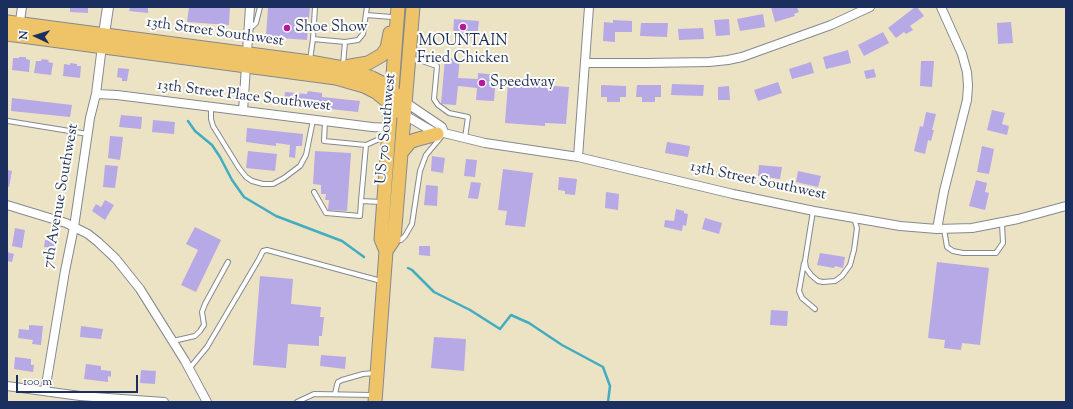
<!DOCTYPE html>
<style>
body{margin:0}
#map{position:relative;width:1073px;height:409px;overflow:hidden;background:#ece3c4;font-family:"Sorts Mill Goudy",serif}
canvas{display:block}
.frame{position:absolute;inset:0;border:8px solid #1b2f5e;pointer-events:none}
.north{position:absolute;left:16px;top:16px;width:40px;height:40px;-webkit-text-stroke:3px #fdfcf7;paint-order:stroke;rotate:274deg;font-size:11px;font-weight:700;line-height:16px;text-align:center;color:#1b2f5e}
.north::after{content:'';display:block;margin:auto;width:14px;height:18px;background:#1b2f5e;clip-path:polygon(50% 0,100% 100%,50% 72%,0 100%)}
.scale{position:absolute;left:16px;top:375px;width:122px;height:18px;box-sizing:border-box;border:2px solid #1b2f5e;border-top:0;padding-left:5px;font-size:12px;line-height:14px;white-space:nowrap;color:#1b2f5e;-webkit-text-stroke:3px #fdfcf7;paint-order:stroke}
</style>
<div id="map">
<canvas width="1073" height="409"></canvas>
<div class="frame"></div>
<div class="north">N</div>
<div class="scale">100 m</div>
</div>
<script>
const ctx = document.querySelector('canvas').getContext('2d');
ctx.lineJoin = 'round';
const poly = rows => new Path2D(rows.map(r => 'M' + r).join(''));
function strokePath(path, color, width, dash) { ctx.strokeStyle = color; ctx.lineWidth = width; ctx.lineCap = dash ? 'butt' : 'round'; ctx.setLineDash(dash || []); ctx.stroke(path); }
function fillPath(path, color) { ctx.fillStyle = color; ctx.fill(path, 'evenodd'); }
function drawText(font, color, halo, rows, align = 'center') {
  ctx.font = font + ' "Sorts Mill Goudy",serif'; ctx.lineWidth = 4; ctx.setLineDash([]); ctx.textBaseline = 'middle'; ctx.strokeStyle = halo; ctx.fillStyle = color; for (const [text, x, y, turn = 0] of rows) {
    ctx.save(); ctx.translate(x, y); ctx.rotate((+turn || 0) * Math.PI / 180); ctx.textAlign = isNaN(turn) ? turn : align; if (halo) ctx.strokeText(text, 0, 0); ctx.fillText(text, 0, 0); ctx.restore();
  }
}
strokePath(poly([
 [188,121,195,131,212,145,220,157,232,180,244,197,276,216,342,241,364,257],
 [408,268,412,270,434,292,470,310,500,329,511,315,529,323,562,345,603,367,610,386,608,402]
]), '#42acc1', 2.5);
fillPath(poly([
 [70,7,88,7,88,13,70,12],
 [130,7,148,7,148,13,129,11],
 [189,7,230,7,229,25,187,22],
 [268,7,310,7,307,40,266,37],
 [771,7,797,7,799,12,794,14,795,16,775,22],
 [915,7,917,7,924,16,910,26,913,30,906,34,904,32,896,38,888,28],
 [763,14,765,27,740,31,737,19],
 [454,19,479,21,477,38,453,36],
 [729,19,730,35,716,36,714,20],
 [613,20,632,21,632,32,615,32,615,42,603,41,604,22,613,23],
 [1011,22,1013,43,998,44,997,23],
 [641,23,668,23,667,37,640,36],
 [703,28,704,39,679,40,678,29],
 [883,32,889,43,864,56,858,45],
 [848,50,851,63,826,69,823,57],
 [19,57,26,57,26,59,30,60,29,72,12,70,13,58,19,58],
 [445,58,460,59,458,78,478,79,478,73,496,75,494,101,476,100,477,88,458,86,456,105,441,104],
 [42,59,49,60,48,62,53,63,51,75,34,73,36,61,41,61],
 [921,61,934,61,932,87,920,86],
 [811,62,814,73,792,79,789,69],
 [70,63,77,64,77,66,81,66,80,78,63,76,64,64,70,65],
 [118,68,129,69,127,81,122,81,122,78,117,77],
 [874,69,876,77,866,79,864,71],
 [778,82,782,93,758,101,754,90],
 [508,83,569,87,566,124,545,123,545,126,505,123],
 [672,84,704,85,703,96,671,95],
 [601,85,626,86,626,97,620,97,620,102,607,102,607,97,601,97],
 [637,85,661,85,661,97,655,97,655,102,642,102,642,97,636,97],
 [729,86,730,100,718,100,718,87],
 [308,91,322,93,322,97,360,101,358,112,284,104,285,92,307,94],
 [12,98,72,105,70,117,11,111],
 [992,110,1005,113,1002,124,1009,126,1007,135,987,130],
 [926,112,936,114,932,130,934,130,931,141,928,140,925,154,914,151,920,126,923,127],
 [121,115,142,117,141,129,119,127],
 [153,120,175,122,174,134,152,132],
 [247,128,303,134,302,146,296,146,295,158,289,157,290,145,276,143,276,146,246,142],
 [110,136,123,137,120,160,108,158],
 [667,142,690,146,688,157,665,153],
 [982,146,994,149,989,174,977,172],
 [248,151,277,154,275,171,246,168],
 [315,151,351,153,347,211,328,210,329,200,325,200,326,194,321,194,321,185,313,184],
 [432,156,445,158,443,173,431,171],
 [466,159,477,160,475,177,464,176],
 [105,165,118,166,115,188,103,187],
 [759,165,782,167,780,179,758,176],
 [503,169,533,173,525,227,505,225,507,211,498,210],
 [7,170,12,171,9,187,7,186],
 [798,171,821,176,818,187,796,182],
 [559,177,577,179,575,195,565,194,565,191,558,190],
 [976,180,987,183,985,192,989,193,985,210,969,206],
 [471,182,481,183,478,199,468,198],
 [426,185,438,186,437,206,424,205],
 [606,192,619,194,618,210,605,208],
 [105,200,114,205,105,220,92,211,96,204,101,207],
 [676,209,684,211,684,213,688,214,686,226,683,225,682,231,664,227,665,220,674,221],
 [705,218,722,223,719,234,702,229],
 [195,227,221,240,196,292,181,285,198,250,186,244],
 [15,228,25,230,22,248,12,246],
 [45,240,56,241,55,248,44,247],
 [419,246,430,246,430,256,419,255],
 [7,252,14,254,12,262,7,261],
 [820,253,845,257,843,268,835,266,834,268,817,265],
 [937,262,989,268,980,345,962,343,961,350,944,348,945,340,928,338],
 [260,276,293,279,291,304,321,307,320,317,324,317,322,336,319,336,319,346,288,344,286,368,253,365],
 [771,310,788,311,787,326,770,325],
 [29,325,43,326,41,345,32,344,33,340,18,338,19,329,29,330],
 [81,326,103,329,101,339,80,337],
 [434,337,466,339,464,371,431,368],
 [321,355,346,357,345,369,320,366],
 [15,357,31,359,31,365,34,365,33,372,14,369],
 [86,364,101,366,101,370,111,371,111,377,108,376,108,382,84,379],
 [141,370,156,371,155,384,140,383]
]), '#b6a9e5');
const service = poly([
 [315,7,313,39,345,42],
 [366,15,392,17],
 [249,28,253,26,256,23,260,7],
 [412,59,419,60,437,66,434,99,438,105,449,113,468,117,465,138],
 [310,60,313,39],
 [343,65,345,42,358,40,363,34,367,7],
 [211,107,211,119,213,126,239,168,246,177,252,181,263,184,273,184,284,178,300,166,306,155,313,120],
 [8,121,88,134],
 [325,121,324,141,366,145,361,201,381,202],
 [366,145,386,136],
 [314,192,326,213,360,216,361,201],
 [813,211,805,261,806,268,811,275,818,281,823,282,835,281,842,276,850,265,854,250,857,228,854,218],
 [944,229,947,247,953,251,963,253,996,253,1003,243,1002,223],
 [396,240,401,240,405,236,412,224,420,171,426,155,441,137],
 [804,263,799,291,802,298,815,309],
 [173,341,195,336,200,331,204,325,202,312,205,304,228,262],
 [189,369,207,347,259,259,263,251,267,250,381,281],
 [335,394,337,385,338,382,342,380,363,374,375,373],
 [297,402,314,394,373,395]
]);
const minor = poly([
 [19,28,22,7],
 [586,63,647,63,709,62,728,60,742,57,831,25,870,7],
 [96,94,117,95,372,127,389,128],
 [405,102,442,127,444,133],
 [243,111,250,7],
 [403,114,437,134,444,133,485,143,578,157,733,194,814,211,900,226,937,229,972,228,1018,219,1066,206],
 [578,157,589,7],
 [7,205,66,223,88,234,98,242,116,259,140,289,185,361,207,402],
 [937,229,944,191,967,100,968,86,967,72,962,54,941,7],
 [7,386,80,396,164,402],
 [45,391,65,271,74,227,90,118,96,94,102,46]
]);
const tertiary = poly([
 [103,41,108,7]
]);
const primary = poly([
 [7,22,310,62,343,68,372,78,382,83,405,102],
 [7,34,336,78,364,86,376,92,403,114],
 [345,67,368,63,382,55,387,48,390,33],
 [401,153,410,142,415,140,437,134],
 [386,251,381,239,398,7],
 [375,402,386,251,394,239,413,7]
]);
strokePath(service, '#848991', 6);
strokePath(minor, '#848991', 10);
strokePath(tertiary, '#848991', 12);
strokePath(primary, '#848991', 15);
strokePath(service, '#fff', 4);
strokePath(minor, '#fff', 8);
strokePath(tertiary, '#fff', 10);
strokePath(primary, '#efc469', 13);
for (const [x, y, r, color] of [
 [463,27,4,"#b5179e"],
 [287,28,4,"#b5179e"],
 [482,83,4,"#b5179e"]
]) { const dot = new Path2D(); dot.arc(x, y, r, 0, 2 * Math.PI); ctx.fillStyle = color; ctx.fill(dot); strokePath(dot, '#fdfcf7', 1.5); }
drawText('15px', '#1b2f5e', '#fdfcf7', [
 ["Shoe Show",295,28],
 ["MOUNTAIN",463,42,"center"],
 ["Fried Chicken",463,59,"center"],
 ["Speedway",490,83]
], 'left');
drawText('15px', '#1b2f5e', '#fdfcf7', [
 ["13th Street Southwest",215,33,8],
 ["13th Street Place Southwest",244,97,7],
 ["US 70 Southwest",387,129,-85],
 ["13th Street Southwest",758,182,12],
 ["7th Avenue Southwest",62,196,-80]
]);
</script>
